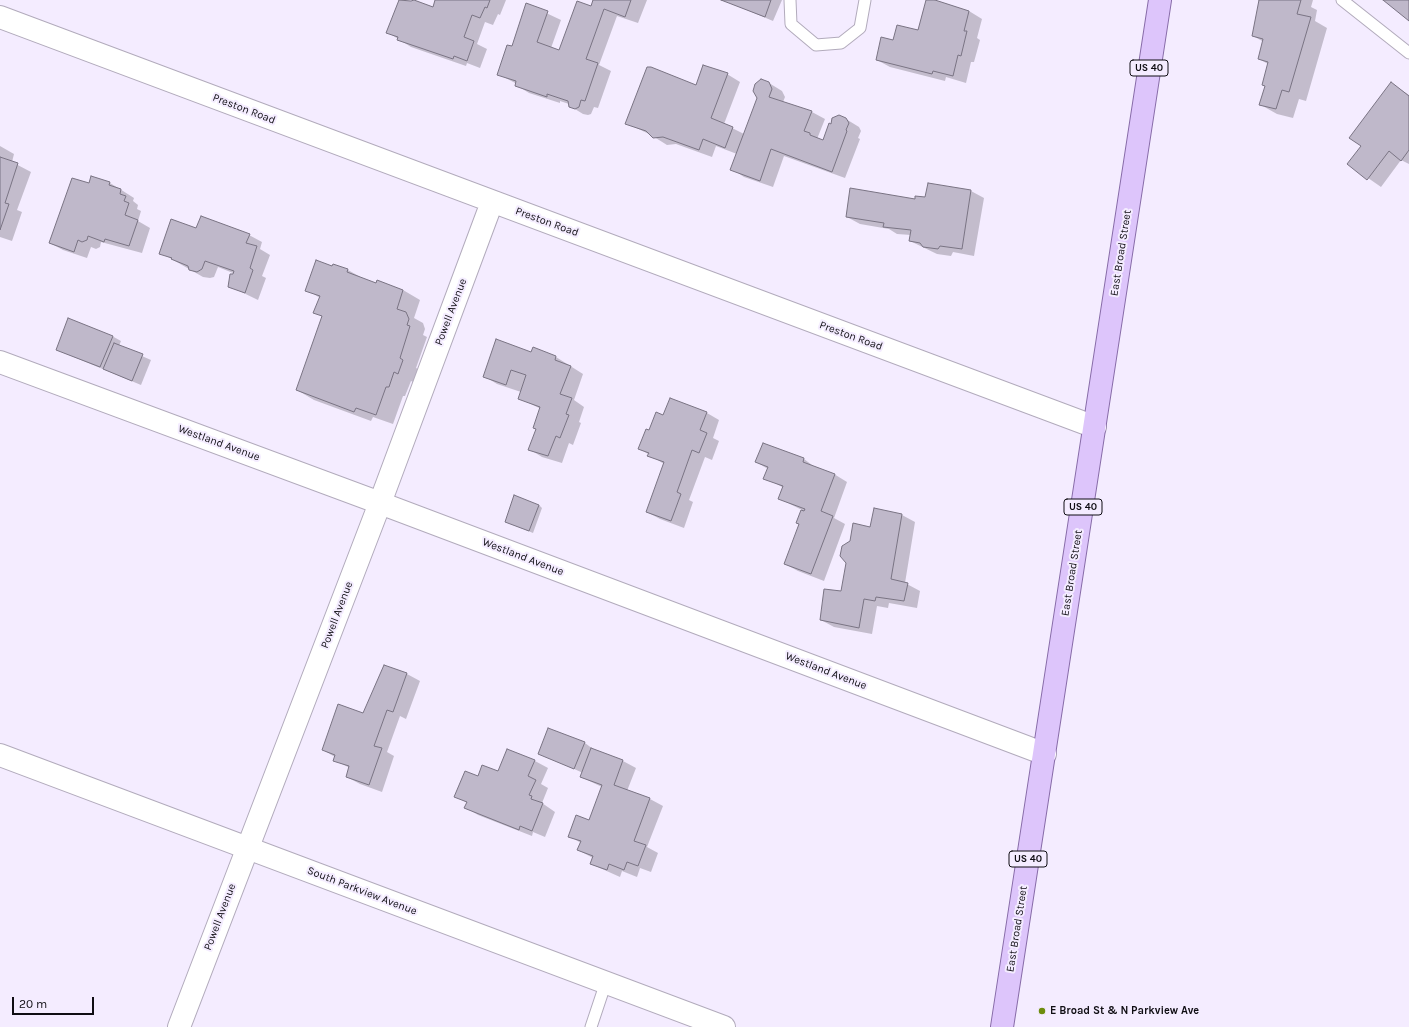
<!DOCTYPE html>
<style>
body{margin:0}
#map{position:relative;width:1409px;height:1027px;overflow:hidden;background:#f4ecff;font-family:Karla,sans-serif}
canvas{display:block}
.scale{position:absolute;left:12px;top:997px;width:82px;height:18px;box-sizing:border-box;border:2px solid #0f0d13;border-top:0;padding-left:5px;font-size:12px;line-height:14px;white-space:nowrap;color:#0f0d13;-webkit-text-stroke:3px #f4ecff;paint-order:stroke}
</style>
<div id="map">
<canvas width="1409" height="1027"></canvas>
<div class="scale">20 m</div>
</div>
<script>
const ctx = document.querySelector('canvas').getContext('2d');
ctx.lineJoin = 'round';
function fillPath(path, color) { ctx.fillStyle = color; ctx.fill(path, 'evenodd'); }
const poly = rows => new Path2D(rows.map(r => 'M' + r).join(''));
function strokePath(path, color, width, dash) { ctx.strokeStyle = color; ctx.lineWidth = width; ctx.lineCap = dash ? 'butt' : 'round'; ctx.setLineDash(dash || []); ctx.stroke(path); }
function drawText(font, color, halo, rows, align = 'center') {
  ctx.font = font + ' Karla,sans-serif'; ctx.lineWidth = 4; ctx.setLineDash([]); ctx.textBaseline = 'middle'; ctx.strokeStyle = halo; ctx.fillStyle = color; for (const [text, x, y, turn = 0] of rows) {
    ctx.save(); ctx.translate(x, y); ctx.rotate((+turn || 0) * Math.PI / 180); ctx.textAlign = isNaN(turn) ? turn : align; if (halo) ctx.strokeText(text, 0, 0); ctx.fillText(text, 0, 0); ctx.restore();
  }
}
fillPath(poly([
 [400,0,434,8,436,0,506,0,500,15,498,14,493,25,485,22,477,44,487,49,480,68,467,63,466,66,411,47,387,32],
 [594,0,647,0,638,23,617,16,599,65,611,71,598,108,594,107,591,114,588,115,583,114,570,106,569,104,560,101,560,103,529,93,516,85,517,84,498,74,512,48,527,4,561,20,551,48,560,51,592,8],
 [723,0,782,0,773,21],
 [927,0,969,11,982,19,977,38,980,40,974,62,971,62,966,83,946,77,945,81,890,67,877,60,894,41,918,31],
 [1260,0,1313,0,1311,7,1317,10,1315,21,1327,28,1306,101,1299,99,1293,118,1277,114,1261,105,1266,86,1268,64,1259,59,1264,42,1253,36],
 [727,74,740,82,724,124,744,134,769,83,782,91,785,97,783,102,812,112,825,119,817,139,823,141,831,125,846,119,859,127,861,131,858,138,860,139,845,178,784,156,773,187,744,177,732,169,737,154,716,146,712,157,676,144,667,145,651,135,626,123,697,86],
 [1391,83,1409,95,1409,164,1401,160,1381,187,1348,164,1362,146],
 [0,146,14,154,12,162,31,172,17,210,22,212,12,241,0,237],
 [92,177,110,183,123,191,134,198,133,201,138,205,137,209,141,211,138,221,150,228,142,253,101,242,100,247,96,249,91,247,87,258,63,250,50,243,89,184],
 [971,191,984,198,974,256,953,252,951,256,937,254,910,241,911,235,897,234,889,229,860,224,847,217,916,200],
 [197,229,249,235,262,242,260,249,270,255,262,276,266,278,258,300,229,286,238,275,218,267,214,277,210,278,203,277,161,253],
 [332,267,348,270,364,279,377,284,378,282,403,290,420,300,414,318,423,323,425,329,423,335,427,337,416,368,420,370,415,383,411,381,405,396,403,396,393,424,373,417,371,421,314,400,297,390,323,317,315,312,320,298,307,290],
 [112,336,121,341,119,346,151,360,141,385,57,350],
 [534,349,556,357,583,374,574,400,584,407,579,422,581,423,573,445,569,443,562,463,542,457,529,449,537,429,541,409,519,398,521,392,497,384,484,376,532,354],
 [707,413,719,420,713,438,719,441,712,460,705,457,689,500,693,502,684,528,660,519,647,512,664,464,640,449,650,432,664,416],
 [763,444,804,459,816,468,834,474,847,482,834,518,845,524,824,581,798,571,785,564,800,524,797,522,802,510,780,499,784,488,765,478,768,469,756,462],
 [539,505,542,508,533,533,506,522],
 [875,509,902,515,915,522,905,583,920,591,917,608,889,603,888,608,877,606,872,634,834,627,821,620,842,593,871,528],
 [384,666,407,674,420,681,406,719,400,716,387,752,394,756,382,792,360,784,347,777,350,768,334,760,335,757,323,750,364,714],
 [549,729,585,743,593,749,623,761,636,768,627,791,650,799,663,806,647,847,658,853,651,872,640,868,637,877,622,871,620,877,591,864,593,858,578,850,581,843,569,836,589,821,602,787,581,777,583,773,539,753],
 [508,750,535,761,548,768,541,784,548,788,542,803,555,812,545,837,533,832,532,836,478,815,465,807,467,803,456,796,479,777,498,773]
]), '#0003');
const building = poly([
 [399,0,411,1,414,0,433,7,435,0,490,0,487,8,485,7,480,18,472,15,464,37,474,41,467,61,454,56,453,59,397,40,398,37,386,33,399,0],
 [593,0,631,0,625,17,604,9,586,59,598,63,585,101,581,100,579,107,575,109,569,107,568,101,547,94,547,97,515,86,516,81,497,75,507,45,512,46,526,3,548,11,537,42,559,50,577,1,591,6,593,0],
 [721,0,771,0,765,17,721,0],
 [935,0,969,11,964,31,967,31,961,56,958,55,953,76,933,71,932,74,876,60,881,37,893,40,897,25,918,30,926,0,935,0],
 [1259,0,1301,0,1297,14,1311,17,1289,92,1282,90,1276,109,1259,105,1265,86,1262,85,1268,62,1258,59,1263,39,1252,36,1259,0],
 [1383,0,1409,0,1409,21,1383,0],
 [703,65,728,73,711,118,733,127,725,148,703,139,699,150,663,137,653,138,646,131,625,124,647,67,651,67,696,85,703,65],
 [761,79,769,82,772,89,769,97,812,111,804,131,810,133,810,135,823,140,829,123,831,124,832,118,839,115,846,118,849,123,846,130,847,131,832,172,771,149,760,181,730,170,757,98,753,91,755,84,761,79],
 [1391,82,1409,96,1409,150,1401,161,1389,151,1367,180,1347,164,1361,146,1349,138,1391,82],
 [0,157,18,163,5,203,9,204,0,230,0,157],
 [91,176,110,182,109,185,121,189,120,194,126,196,124,201,129,203,125,215,138,220,129,246,105,239,104,242,88,236,87,240,82,242,78,240,74,252,49,243,72,178,89,183,91,176],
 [928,183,971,190,962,249,940,246,938,249,923,247,920,243,909,241,911,230,883,227,884,223,846,217,850,188,915,199,915,196,925,197,928,183],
 [201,216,250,234,246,243,257,246,250,268,253,270,245,293,228,287,230,274,233,274,234,271,205,261,202,269,197,272,189,270,188,266,171,259,172,258,159,254,171,219,196,228,201,216],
 [316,260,332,266,333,264,348,269,347,272,376,283,377,280,403,290,397,309,406,312,409,319,407,325,410,326,400,358,403,360,398,374,394,372,389,387,386,387,376,415,356,408,354,412,296,390,322,316,313,313,320,296,305,291,316,260],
 [68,318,113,336,100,367,56,350,68,318],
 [496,339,531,352,533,347,556,356,555,360,571,366,560,394,572,398,566,414,569,415,560,438,556,436,548,456,528,450,536,429,533,428,540,407,518,399,526,375,511,370,506,385,483,377,496,339],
 [114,343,143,354,132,381,103,369,114,343],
 [670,398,707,412,700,430,707,433,699,453,692,450,677,492,681,494,671,521,646,512,664,462,647,456,649,453,638,449,646,429,649,430,656,412,663,415,670,398],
 [763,443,804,458,803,462,835,474,821,511,833,516,811,574,784,564,799,524,796,523,801,510,804,511,805,509,778,499,783,486,763,479,768,467,755,462,763,443],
 [514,495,539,505,529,531,505,522,514,495],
 [874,508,902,514,891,579,908,583,904,601,876,597,875,601,864,599,859,628,820,620,824,589,841,591,846,563,840,556,842,546,850,541,853,523,870,527,874,508],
 [384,665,407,673,393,712,387,710,374,746,382,748,369,785,346,777,349,766,333,761,335,755,322,750,338,704,363,713,384,665],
 [548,728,585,742,574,769,538,754,548,728],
 [591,748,623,760,614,785,650,798,634,841,646,845,638,866,627,862,624,870,609,864,607,870,590,864,593,856,577,850,581,841,568,837,576,815,589,820,602,785,580,777,591,748],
 [507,749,535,760,528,776,536,780,529,795,532,796,531,799,543,803,532,831,520,826,519,830,464,808,467,802,454,797,465,771,478,776,482,765,498,771,507,749]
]);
fillPath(building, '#bfb8ca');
strokePath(building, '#797383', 1);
const lane = poly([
 [790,0,791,24,816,45,841,43,860,28,865,0],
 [1342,0,1409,53],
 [591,1027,606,982]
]);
const street = poly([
 [0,17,1095,427],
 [0,362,380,503,1045,754],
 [0,755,724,1027],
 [179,1027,380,503,492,202]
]);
const primary = poly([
 [1002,1027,1160,0]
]);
strokePath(lane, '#b2abbc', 13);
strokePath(street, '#b2abbc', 24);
strokePath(primary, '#876ba8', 24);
strokePath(lane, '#fff', 11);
strokePath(street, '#fff', 22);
strokePath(primary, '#ddc5fb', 22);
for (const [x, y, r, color] of [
 [1042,1011,4,"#6d8c0d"]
]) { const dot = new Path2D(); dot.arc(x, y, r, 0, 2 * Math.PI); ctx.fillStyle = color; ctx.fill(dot); strokePath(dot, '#f4ecff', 1.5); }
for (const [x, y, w] of [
 [1149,68,38],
 [1083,507,38],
 [1028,859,38]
]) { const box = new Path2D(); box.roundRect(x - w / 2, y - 8, w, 16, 3); ctx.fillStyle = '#f4ecff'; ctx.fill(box); strokePath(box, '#0f0d13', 1); }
drawText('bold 10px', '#0f0d13', null, [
 ["US 40",1149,68],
 ["US 40",1083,507],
 ["US 40",1028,859]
]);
drawText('11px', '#0f0d13', '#f4ecff', [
 ["Preston Road",244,109,21],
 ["Preston Road",547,222,20],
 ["East Broad Street",1121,253,-81],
 ["Powell Avenue",451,312,-69],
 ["Preston Road",851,336,20],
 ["Westland Avenue",219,443,20],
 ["Westland Avenue",523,557,21],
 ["East Broad Street",1072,573,-81],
 ["Powell Avenue",337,615,-69],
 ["Westland Avenue",826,671,21],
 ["South Parkview Avenue",362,891,21],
 ["Powell Avenue",220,917,-69],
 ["East Broad Street",1017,929,-81]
]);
drawText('bold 11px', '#0f0d13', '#f4ecff', [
 ["E Broad St & N Parkview Ave",1050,1011]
], 'left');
</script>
